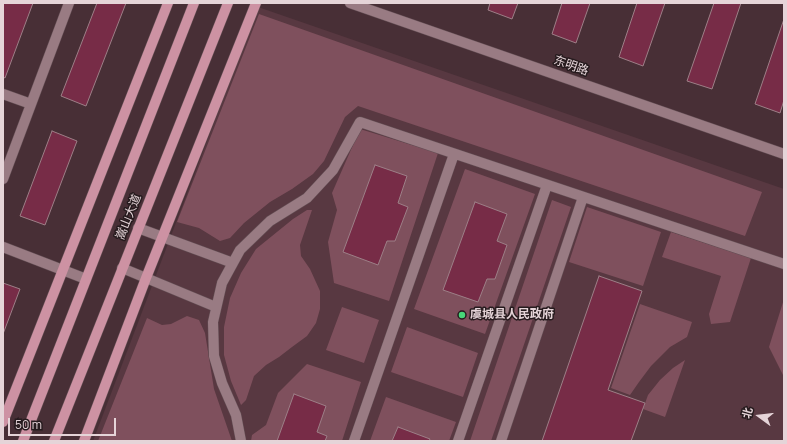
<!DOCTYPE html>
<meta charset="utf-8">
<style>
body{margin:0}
#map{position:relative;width:787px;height:444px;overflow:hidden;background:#482f36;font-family:Manrope,"Noto Sans SC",sans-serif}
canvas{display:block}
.frame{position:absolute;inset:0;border:4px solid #e5d4d8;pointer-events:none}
.north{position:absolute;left:739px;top:396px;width:40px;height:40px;-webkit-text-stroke:3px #261b1e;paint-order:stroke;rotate:285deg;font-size:11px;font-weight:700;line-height:16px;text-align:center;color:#e5d4d8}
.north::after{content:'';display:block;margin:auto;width:14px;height:18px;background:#e5d4d8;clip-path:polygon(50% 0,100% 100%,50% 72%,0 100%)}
.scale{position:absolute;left:8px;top:418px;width:108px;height:18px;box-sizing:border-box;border:2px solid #e5d4d8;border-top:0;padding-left:5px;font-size:12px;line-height:14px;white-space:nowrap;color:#e5d4d8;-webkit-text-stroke:3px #261b1e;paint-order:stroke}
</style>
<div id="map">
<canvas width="787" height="444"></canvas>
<div class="frame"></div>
<div class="north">北</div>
<div class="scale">50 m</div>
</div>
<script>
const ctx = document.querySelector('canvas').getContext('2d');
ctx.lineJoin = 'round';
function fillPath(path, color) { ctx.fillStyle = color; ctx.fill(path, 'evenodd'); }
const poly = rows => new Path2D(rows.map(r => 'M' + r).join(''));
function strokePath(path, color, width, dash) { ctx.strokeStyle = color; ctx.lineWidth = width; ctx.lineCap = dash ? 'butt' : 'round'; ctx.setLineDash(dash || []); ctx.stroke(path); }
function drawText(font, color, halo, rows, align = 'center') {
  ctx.font = font + ' Manrope,"Noto Sans SC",sans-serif'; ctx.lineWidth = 3; ctx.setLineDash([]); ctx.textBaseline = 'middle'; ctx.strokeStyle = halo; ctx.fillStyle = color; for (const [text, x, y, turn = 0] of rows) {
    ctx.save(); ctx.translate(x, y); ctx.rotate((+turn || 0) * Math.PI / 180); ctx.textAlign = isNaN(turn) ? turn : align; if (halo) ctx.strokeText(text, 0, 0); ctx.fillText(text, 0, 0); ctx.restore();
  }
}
fillPath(poly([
 [258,7,784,189,784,441,93,441]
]), '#583841');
fillPath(poly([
 [259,14,762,192,745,236,358,106,345,117,324,161,313,174,292,189,270,202,244,223,230,238,220,241,199,228,177,222],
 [360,129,438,153,389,301,334,283,328,242,337,210,332,193],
 [465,169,535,194,485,334,414,309],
 [552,200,571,207,491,441,470,441],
 [587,207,661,232,643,286,569,262],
 [307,210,312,210,300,245,301,256,310,269,320,291,320,309,316,323,307,336,292,347,279,357,266,365,254,376,246,400,241,405,231,381,224,355,224,327,230,298,241,273,256,249,293,219],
 [671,232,751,258,730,322,711,324,709,314,721,276,662,257],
 [784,299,784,377,769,347],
 [640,304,692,322,687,337,670,347,651,366,639,382,630,395,611,388],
 [342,307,379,320,364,363,326,350],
 [187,316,199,320,205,333,214,389,232,441,98,441,147,318,162,325,171,324],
 [407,327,478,353,463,397,391,372],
 [685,360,665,417,643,409,648,395,660,380,673,368],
 [307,364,361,382,342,441,251,441,252,435,266,425,278,393],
 [386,397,456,422,449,441,370,441]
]), '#7f505d');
const building = poly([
 [4,3,33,3,5,78,3,77,3,6,4,3],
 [97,3,126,3,86,106,61,96,97,3],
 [490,3,518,3,512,19,488,10,490,3],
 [562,3,590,3,576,43,552,34,562,3],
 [637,3,665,3,643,66,619,57,637,3],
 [714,3,741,3,712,89,687,81,714,3],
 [784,19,784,100,780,113,755,104,784,19],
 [52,131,77,141,45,225,20,216,52,131],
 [375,165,407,176,398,203,408,207,395,241,387,241,378,265,343,252,375,165],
 [475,202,507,214,497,241,507,245,495,279,487,279,478,302,443,290,475,202],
 [599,276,642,291,608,390,645,403,631,441,542,441,599,276],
 [3,283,20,289,3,334,3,283],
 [294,394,326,406,317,432,327,436,325,441,277,441,294,394],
 [398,427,430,439,429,441,392,441,398,427]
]);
fillPath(building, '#772c47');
strokePath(building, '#9d7f87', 1);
const minor = poly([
 [350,3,784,154],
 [3,94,31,104],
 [3,179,69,3],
 [138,228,233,263],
 [3,247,86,279],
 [122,268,216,307],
 [241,441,236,415,222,383,214,356,213,322,222,283,240,250,270,221,307,198,333,170,360,122,784,264],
 [354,441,454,154],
 [458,441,547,185],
 [501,441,583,197]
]);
const major = poly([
 [3,422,168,3],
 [23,441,194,3],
 [54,441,228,3],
 [84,441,146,278,256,3]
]);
strokePath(minor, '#644f55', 11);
strokePath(major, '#644f55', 11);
strokePath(minor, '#997b83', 10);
strokePath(major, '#cd92a3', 10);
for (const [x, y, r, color] of [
 [462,315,4,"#48d779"]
]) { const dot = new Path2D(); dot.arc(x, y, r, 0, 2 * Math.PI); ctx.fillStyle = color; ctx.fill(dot); strokePath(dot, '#261b1e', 1.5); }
drawText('12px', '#e5d4d8', '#261b1e', [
 ["东明路",571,66,19],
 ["嵩山大道",129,217,-68]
]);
drawText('bold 12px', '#e5d4d8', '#261b1e', [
 ["虞城县人民政府",470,315]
], 'left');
</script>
